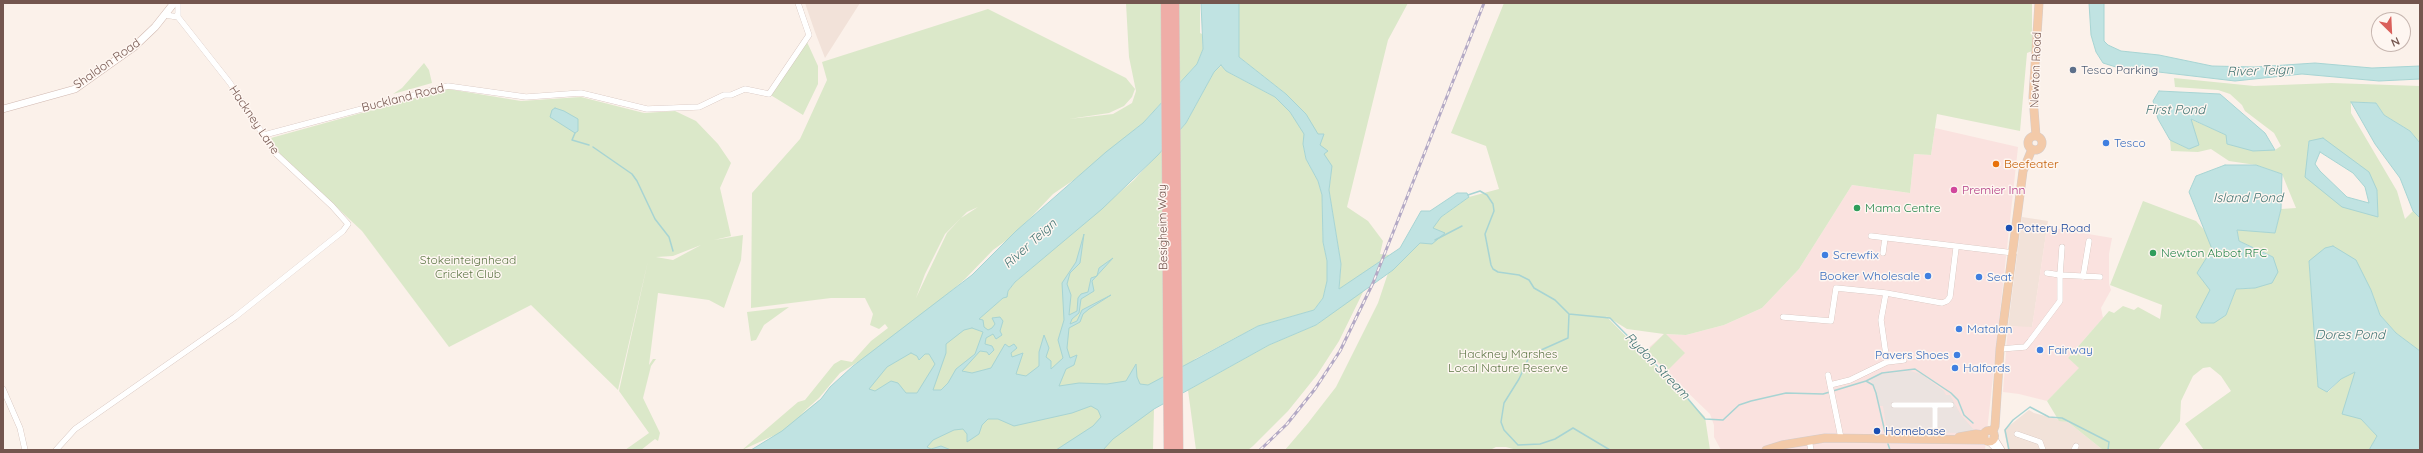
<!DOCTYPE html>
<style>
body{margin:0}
#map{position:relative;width:2423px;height:453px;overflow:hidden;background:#fbf1ea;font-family:Quicksand,sans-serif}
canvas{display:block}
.frame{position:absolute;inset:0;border:4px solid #74564f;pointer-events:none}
.north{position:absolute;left:2371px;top:12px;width:40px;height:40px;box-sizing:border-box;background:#fef6f1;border:1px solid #c7b6b0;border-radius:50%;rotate:156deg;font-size:11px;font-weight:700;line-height:16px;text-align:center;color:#74564f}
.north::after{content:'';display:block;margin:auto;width:14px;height:18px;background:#da605b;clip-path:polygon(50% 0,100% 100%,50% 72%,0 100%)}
</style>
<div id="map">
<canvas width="2423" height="453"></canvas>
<div class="frame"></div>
<div class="north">N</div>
</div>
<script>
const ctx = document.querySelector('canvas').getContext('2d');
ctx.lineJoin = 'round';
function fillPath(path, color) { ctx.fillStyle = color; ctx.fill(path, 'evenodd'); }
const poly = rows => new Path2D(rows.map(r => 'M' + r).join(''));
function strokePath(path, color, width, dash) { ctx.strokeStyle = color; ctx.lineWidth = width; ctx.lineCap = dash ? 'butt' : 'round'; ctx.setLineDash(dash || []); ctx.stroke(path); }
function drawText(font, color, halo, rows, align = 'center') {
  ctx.font = font + ' Quicksand,sans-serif'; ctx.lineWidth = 3; ctx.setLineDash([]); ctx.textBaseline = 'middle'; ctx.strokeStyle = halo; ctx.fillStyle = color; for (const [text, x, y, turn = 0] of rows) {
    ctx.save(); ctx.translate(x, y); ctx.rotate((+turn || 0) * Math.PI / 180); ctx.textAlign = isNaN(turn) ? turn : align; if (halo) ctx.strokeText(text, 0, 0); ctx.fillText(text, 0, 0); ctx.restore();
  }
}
fillPath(poly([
 [805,3,860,3,825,58,815,32],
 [2022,217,2048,221,2032,328,2008,326],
 [2029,410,2034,413,2068,422,2103,450,2008,450,2004,430]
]), '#f2e2d9');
fillPath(poly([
 [1935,128,2018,147,1985,450,1721,450,1714,437,1714,425,1710,414,1645,351,1664,334,1686,335,1724,325,1762,308,1799,269,1852,185,1910,193,1914,154,1931,155],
 [2047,227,2112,238,2109,254,2109,284,2111,290,2101,308,2103,318,2068,358,2080,368,2047,401,2019,394,2003,392,2008,326,2032,327]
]), '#fae2df');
fillPath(poly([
 [1910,371,1921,374,1944,391,1946,395,1950,395,1961,415,1974,430,1963,433,1887,432,1883,406,1880,406,1876,389,1870,380,1882,374]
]), '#ebe3e0');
fillPath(poly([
 [1126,3,1162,3,1161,84,1178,64,1178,3,1200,3,1200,33,1202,34,1203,49,1197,64,1143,123,1081,175,1053,194,1015,234,993,250,965,279,807,418,751,450,775,435,742,450,798,402,805,400,834,364,841,360,852,362,871,341,888,328,885,324,879,329,870,325,873,314,865,298,831,298,751,308,752,193,800,139,827,80,822,62,988,9,1126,78,1135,89,1132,97,1124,106,1109,113,1069,119,1113,114,1132,103,1136,91,1129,57],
 [978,207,961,218,947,233,916,298,925,274,945,234,967,212],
 [861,360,830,387,821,399,800,415,819,398,840,373],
 [1239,3,1408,3,1388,40,1347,207,1368,221,1383,241,1380,254,1390,255,1339,290,1341,264,1329,190,1331,175,1306,114,1286,94,1239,57],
 [1504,3,2032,3,2032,51,2027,53,2020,131,1937,114,1931,155,1914,154,1910,193,1852,185,1799,269,1762,308,1724,325,1686,335,1666,334,1685,353,1667,371,1647,351,1664,334,1627,329,1606,316,1705,417,1710,450,1517,450,1506,447,1496,447,1490,450,1285,450,1308,423,1336,387,1378,303,1388,273,1420,243,1444,233,1432,228,1441,217,1469,197,1499,189,1486,146,1451,133],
 [807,42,818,66,818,84,803,115,769,94],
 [424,63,429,70,432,83,393,94,402,88],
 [1222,65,1226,71,1275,97,1290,112,1305,134,1303,144,1306,159,1318,181,1322,195,1323,242,1327,261,1327,282,1323,298,1314,310,1258,326,1195,359,1174,397,1154,409,1153,450,808,450,905,346,987,311,1003,298,1015,282,1134,180,1186,123,1214,72],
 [2174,78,2254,86,2332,83,2420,86,2420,143,2410,131,2384,115,2376,103,2351,102,2351,113,2397,191,2405,219,2413,211,2420,218,2420,351,2396,333,2380,315,2371,290,2309,262,2318,387,2328,392,2341,379,2356,371,2351,389,2361,419,2377,436,2369,450,2204,450,2185,424,2231,391,2221,376,2210,367,2203,368,2193,376,2181,401,2180,421,2158,450,2103,450,2068,422,2059,421,2047,401,2079,368,2068,358,2109,311,2114,313,2123,306,2134,310,2138,307,2160,319,2162,305,2110,285,2143,201,2196,221,2207,233,2212,249,2197,273,2211,290,2196,317,2226,315,2236,289,2255,288,2273,257,2239,241,2237,229,2275,233,2281,209,2296,208,2282,174,2256,165,2229,161,2211,149,2198,152,2171,151,2170,140,2189,149,2190,119,2227,135,2227,144,2275,150,2281,146,2274,133,2245,111,2242,105,2230,94,2218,90,2175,87],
 [2309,141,2377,190,2378,217,2306,177],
 [448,89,521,101,581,97,644,113,675,111,696,121,718,144,731,163,720,188,731,236,714,240,743,235,741,260,724,308,709,300,658,293,649,365,653,359,656,359,651,366,643,398,660,433,658,441,655,439,641,450,625,450,649,433,619,391,648,261,618,390,531,305,449,347,362,231,280,154,271,138],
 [701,245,673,260,656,257,673,256],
 [1365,288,1339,341,1317,375,1288,411,1253,446,1248,450,1196,450,1188,390,1269,345,1316,325],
 [789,307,764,325,756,340,751,341,747,312]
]), '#dbe8c9');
const water = poly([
 [1201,3,1239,3,1239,57,1286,94,1306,114,1318,134,1324,134,1320,145,1328,151,1324,154,1332,166,1329,190,1341,264,1339,289,1400,248,1421,211,1430,211,1457,193,1467,193,1469,197,1441,217,1433,228,1445,233,1432,244,1420,243,1393,270,1316,325,1269,345,1154,409,1113,439,1103,450,1056,450,1093,426,1101,417,1098,410,1091,406,1072,413,1014,426,998,419,988,419,982,425,979,434,967,442,967,434,963,429,954,430,933,440,927,447,931,449,941,446,951,450,751,450,782,431,821,399,830,387,853,366,972,275,1016,231,1106,152,1143,123,1197,64,1203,49,1201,3],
 [1221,65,1226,71,1275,97,1290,112,1304,134,1303,144,1306,159,1318,181,1322,195,1323,242,1327,261,1327,281,1323,298,1314,310,1258,326,1148,385,1140,384,1137,377,1136,364,1126,381,1107,384,1079,383,1059,386,1066,369,1074,365,1077,355,1070,358,1067,348,1069,328,1080,322,1083,314,1089,309,1111,295,1082,310,1077,321,1070,324,1072,319,1079,313,1081,299,1094,291,1092,281,1113,258,1099,268,1097,276,1091,278,1088,292,1081,294,1078,298,1077,311,1069,315,1071,295,1067,284,1070,273,1080,263,1084,234,1076,262,1062,283,1064,320,1058,340,1063,358,1051,369,1051,361,1046,357,1049,348,1044,335,1039,352,1039,366,1026,376,1016,374,1023,353,1012,357,1011,353,1017,348,1014,344,1009,347,1005,344,991,368,972,373,962,371,980,351,987,352,989,355,994,350,992,346,985,344,986,338,993,334,996,339,1002,335,1000,331,1003,321,1000,317,992,318,995,324,992,328,988,330,984,327,983,320,979,319,1003,298,1007,297,1008,291,1015,282,1102,209,1158,155,1186,123,1214,72,1221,65],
 [972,328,983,332,975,354,956,369,948,383,941,390,933,390,946,353,946,344,964,330,972,328],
 [911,353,917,356,919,360,925,354,929,354,935,364,917,393,906,393,898,383,891,381,875,391,869,389,887,367,911,353],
 [2089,3,2104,3,2104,41,2108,45,2121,51,2159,55,2212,66,2255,67,2315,63,2372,68,2420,66,2420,79,2379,81,2302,74,2235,81,2116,67,2103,63,2096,52,2091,35,2089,3],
 [2159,91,2220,94,2265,133,2275,150,2253,151,2227,144,2226,135,2191,119,2199,145,2189,149,2170,140,2158,119,2153,101,2159,91],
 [2351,102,2376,103,2384,115,2410,131,2420,143,2420,218,2413,211,2400,178,2375,144,2351,102],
 [555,108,564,111,578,119,578,131,575,133,550,117,552,110,555,108],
 [2323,138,2369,172,2377,190,2378,217,2342,207,2305,177,2309,141,2323,138],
 [2320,152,2353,173,2365,187,2369,203,2347,197,2320,171,2315,164,2320,152],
 [2225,165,2256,165,2282,174,2281,209,2275,233,2237,230,2239,241,2273,257,2278,272,2272,283,2255,288,2236,289,2226,315,2214,323,2201,323,2196,317,2210,290,2197,273,2212,249,2189,192,2196,176,2225,165],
 [2333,246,2356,260,2371,290,2380,315,2396,333,2420,351,2420,450,2369,450,2377,436,2361,419,2342,414,2355,372,2341,379,2327,392,2318,387,2309,261,2325,248,2333,246]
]);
fillPath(water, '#c0e3e2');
strokePath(water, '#a7d4d3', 1);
strokePath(poly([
 [575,133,572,140,589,145],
 [593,147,632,174,637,181,655,219,669,237,673,251],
 [1468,195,1480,191,1487,195,1493,204,1494,211,1485,234,1491,265,1493,269,1498,272,1519,275,1529,280,1534,288,1555,300,1569,314,1610,318,1678,387,1705,419,1723,420,1739,405,1751,401,1786,393,1823,394,1866,381,1873,385,1876,393,1885,432],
 [1435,240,1462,226],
 [1569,314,1568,338,1530,355,1519,379,1504,403,1501,422,1504,430,1518,445,1540,444,1555,439,1573,428,1610,450],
 [1866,381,1882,373,1915,369,1951,393,1958,400,1964,415,1973,423],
 [1888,444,1890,450],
 [2009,450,2005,430,2013,420,2030,407,2049,417,2062,418,2109,442,2108,450]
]), '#a7d4d3', 1.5);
const street = poly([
 [178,17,178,3],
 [264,135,448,86,526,97,581,93,647,109,699,107,724,95,731,95,745,89,769,94,809,35,798,3],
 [1871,236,2014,253],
 [1883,253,1885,238],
 [2047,273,2060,275,2062,247],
 [2083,277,2089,241],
 [1783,317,1831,321,1836,288,1886,293],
 [2000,349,2025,347,2030,341,2060,301,2060,275,2100,277],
 [1887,362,1881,320,1886,293,1942,303,1947,301,1950,297,1956,248],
 [1828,375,1841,438],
 [1830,385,1850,380,1887,362,1904,360],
 [3,389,20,428,25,450],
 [1894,405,1951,405],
 [2017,434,2040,442,2043,450],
 [1935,438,1935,405],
 [1809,440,1811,450],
 [56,450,75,429,235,317,343,231,348,224,332,206,275,153,230,83,178,17,165,15],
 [2074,450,2076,446]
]);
const secondary = poly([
 [3,109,75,89,134,47,155,27,174,3],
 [1994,439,2001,450],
 [1989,441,1998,450]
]);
const primary = poly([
 [2036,136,2033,97,2039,3],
 '2028 143a7 7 0 1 1 14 0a7 7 0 1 1-14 0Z',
 '1983.5 436a5.5 5.5 0 1 1 11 0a5.5 5.5 0 1 1-11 0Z',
 [1993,431,1995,426,2000,349,2023,171,2032,149],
 [1959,437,1976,434,1984,435],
 [1766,450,1782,445,1825,438,1985,440]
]);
const highway = poly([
 [1166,3,1169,450],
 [1174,3,1178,450]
]);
strokePath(street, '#cebab3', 6);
strokePath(secondary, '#d1b9b1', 8);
strokePath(primary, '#d5ccca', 9);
strokePath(highway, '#d5ccca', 11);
strokePath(street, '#fff', 5.5);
strokePath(secondary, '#fff', 7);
strokePath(primary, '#f3caa9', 8);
strokePath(highway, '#efada7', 10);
const rail = poly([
 [1260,450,1287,424,1315,389,1340,351,1373,283,1484,3]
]);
strokePath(rail, '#b3a9c5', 3);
strokePath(rail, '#fef6f1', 1.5, [4.5]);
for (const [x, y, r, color] of [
 [2073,70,4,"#5c6f8a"],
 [2106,143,4,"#3f7fe0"],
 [1996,164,4,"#e8710a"],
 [1954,190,4,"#d1479c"],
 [1857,208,4,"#2e9e5b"],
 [2009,228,4,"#1a4fb4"],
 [2153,253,4,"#2e9e5b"],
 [1825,255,4,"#3f7fe0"],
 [1928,276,4,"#3f7fe0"],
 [1979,277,4,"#3f7fe0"],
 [1959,329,4,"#3f7fe0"],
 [2040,350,4,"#3f7fe0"],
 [1957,355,4,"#3f7fe0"],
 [1955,368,4,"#3f7fe0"],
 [1877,431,4,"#1a4fb4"]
]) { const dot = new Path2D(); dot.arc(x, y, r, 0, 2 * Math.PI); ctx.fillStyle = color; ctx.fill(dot); strokePath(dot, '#fef6f1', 1.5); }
drawText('12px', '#74564f', '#fef6f1', [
 ["Shaldon Road",107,64,-35],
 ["Newton Road",2036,70,-88],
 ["Buckland Road",403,98,-14],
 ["Hackney Lane",254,120,56],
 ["Besigheim Way",1163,227,-91]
]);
drawText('12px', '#4e5e75', '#fef6f1', [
 ["Tesco Parking",2081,70]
], 'left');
drawText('12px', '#366cbe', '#fef6f1', [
 ["Tesco",2114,143],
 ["Screwfix",1833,255],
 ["Booker Wholesale",1920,276,"right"],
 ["Seat",1987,277],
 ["Matalan",1967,329],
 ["Fairway",2048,350],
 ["Pavers Shoes",1949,355,"right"],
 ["Halfords",1963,368]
], 'left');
drawText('12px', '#c56008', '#fef6f1', [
 ["Beefeater",2004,164]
], 'left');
drawText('12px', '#b23c85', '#fef6f1', [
 ["Premier Inn",1962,190]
], 'left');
drawText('12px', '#27864d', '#fef6f1', [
 ["Mama Centre",1865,208],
 ["Newton Abbot RFC",2161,253]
], 'left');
drawText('12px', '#164399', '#fef6f1', [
 ["Pottery Road",2017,228],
 ["Homebase",1885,431]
], 'left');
drawText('12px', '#5f7848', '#fef6f1', [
 ["Stokeinteignhead",468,260],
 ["Cricket Club",468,274],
 ["Hackney Marshes",1508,354],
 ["Local Nature Reserve",1508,368]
]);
drawText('italic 13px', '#447776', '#fef6f1', [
 ["River Teign",2260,71,-2],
 ["First Pond",2175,110],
 ["Island Pond",2248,198],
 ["River Teign",1030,244,-42],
 ["Dores Pond",2350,335],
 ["Rydon Stream",1657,366,46]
]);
</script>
